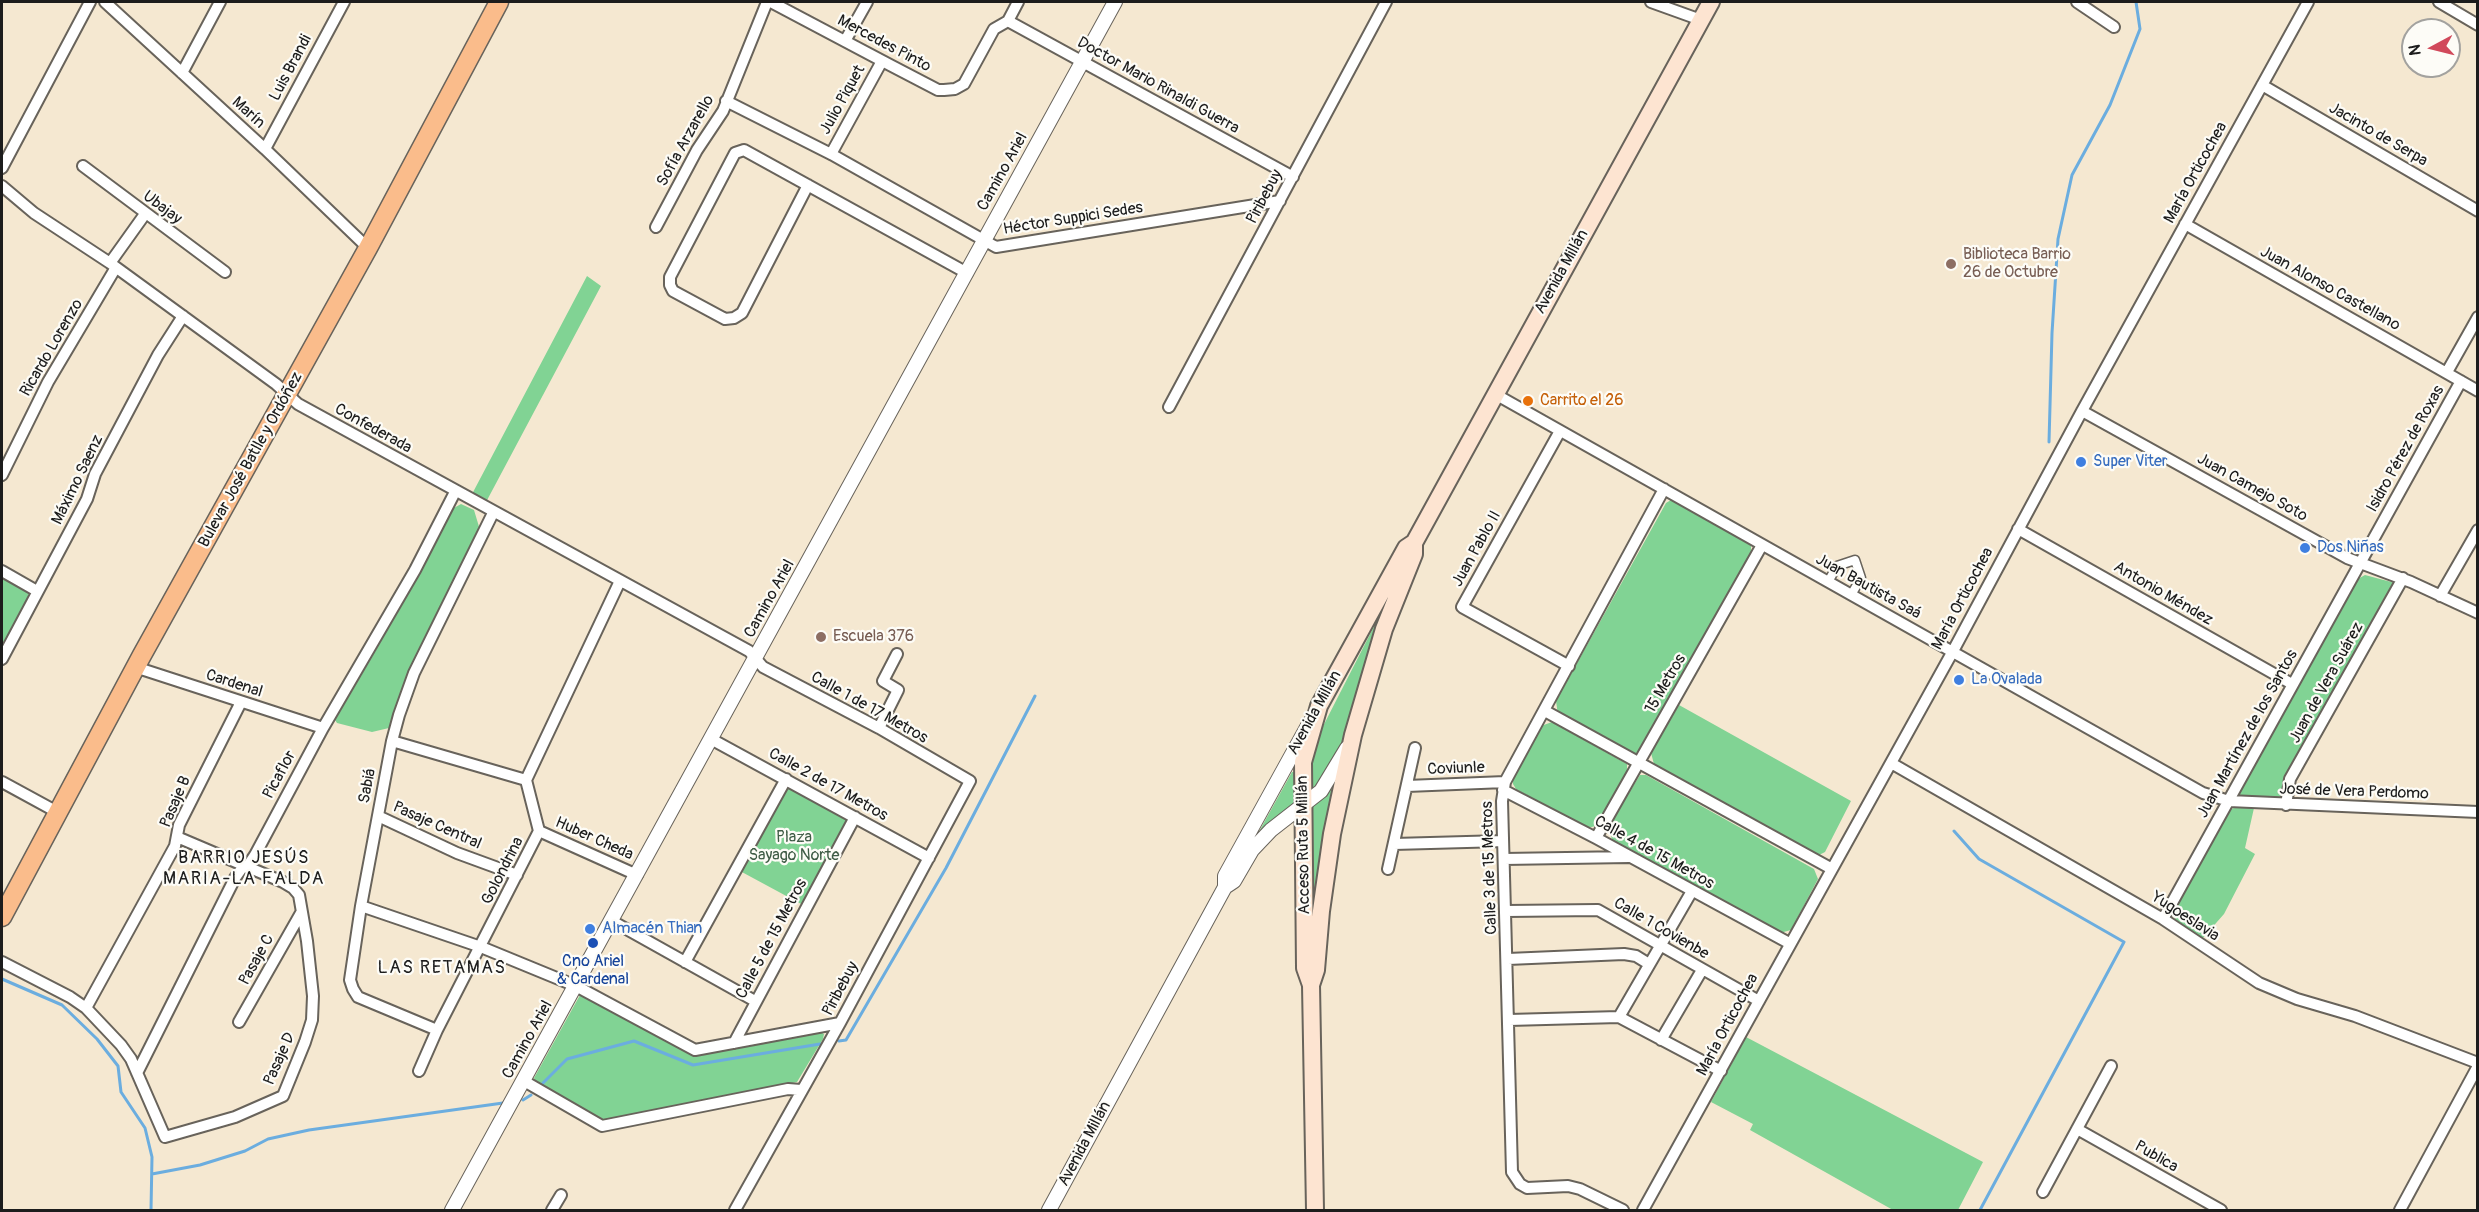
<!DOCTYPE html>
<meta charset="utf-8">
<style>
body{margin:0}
#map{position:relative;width:2479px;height:1212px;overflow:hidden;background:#f5e8d1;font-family:Pangolin,sans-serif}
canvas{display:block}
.frame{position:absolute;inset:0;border:3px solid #1c1c1c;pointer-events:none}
.north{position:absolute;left:2401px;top:18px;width:60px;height:60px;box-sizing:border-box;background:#fdfcf7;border:2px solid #a3a29f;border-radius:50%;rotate:263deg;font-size:16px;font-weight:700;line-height:24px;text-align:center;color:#1c1c1c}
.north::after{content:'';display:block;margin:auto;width:21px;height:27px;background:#d1495b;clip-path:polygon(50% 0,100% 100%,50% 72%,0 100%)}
</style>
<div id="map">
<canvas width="2479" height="1212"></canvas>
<div class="frame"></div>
<div class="north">N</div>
</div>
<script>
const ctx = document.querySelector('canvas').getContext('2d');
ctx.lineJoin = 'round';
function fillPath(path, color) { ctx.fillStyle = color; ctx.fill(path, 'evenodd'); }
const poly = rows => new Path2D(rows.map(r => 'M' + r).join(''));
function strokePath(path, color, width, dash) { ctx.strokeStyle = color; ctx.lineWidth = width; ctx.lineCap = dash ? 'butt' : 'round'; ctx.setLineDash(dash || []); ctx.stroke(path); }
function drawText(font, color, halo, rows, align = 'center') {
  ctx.font = font + ' Pangolin,sans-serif'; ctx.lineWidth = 4.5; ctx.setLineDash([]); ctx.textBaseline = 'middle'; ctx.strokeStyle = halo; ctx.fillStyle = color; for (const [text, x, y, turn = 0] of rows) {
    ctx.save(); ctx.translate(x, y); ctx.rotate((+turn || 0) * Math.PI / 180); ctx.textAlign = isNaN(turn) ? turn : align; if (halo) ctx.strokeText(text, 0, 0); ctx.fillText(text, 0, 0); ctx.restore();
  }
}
fillPath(poly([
 [587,276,601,286,485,504,471,496],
 [1671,500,1678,502,1748,543,1751,546,1751,552,1639,752,1633,754,1558,715,1556,701,1666,503],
 [461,504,474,510,480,530,403,688,389,728,372,732,337,723,335,720,376,650,452,509],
 [2365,575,2395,583,2286,783,2280,799,2238,796,2238,792,2356,580],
 [2,577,27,592,29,595,2,651],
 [1388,599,1339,754,1335,764,1308,797,1309,765,1317,738],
 [1679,705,1851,801,1825,852,1819,855,1654,764,1651,753],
 [1552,722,1627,764,1627,774,1596,826,1587,828,1582,826,1516,789,1513,784,1513,778,1541,726],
 [1341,770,1312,960,1308,808],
 [1292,772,1298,772,1299,805,1256,837],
 [1640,775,1646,775,1814,869,1818,879,1791,930,1780,933,1613,842,1608,827],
 [788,788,846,820,847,824,803,905,740,871,785,789],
 [2234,808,2254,808,2245,848,2255,854,2224,914,2202,939,2176,920,2172,912,2229,810],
 [580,995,695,1055,820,1032,824,1034,823,1039,797,1082,606,1121,536,1084,534,1078],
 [1746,1037,1983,1162,1958,1210,1893,1210,1750,1130,1753,1124,1711,1102]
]), '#81d394');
strokePath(poly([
 [2049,442,2052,333,2058,239,2072,175,2110,105,2140,29,2136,2],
 [1954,831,1979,859,2124,942,1980,1210],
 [2,979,62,1005,97,1039,118,1066,121,1092,145,1128,152,1157,151,1210],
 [839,1041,846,1040,946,868,1035,696],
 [543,1083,567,1059,634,1041,693,1065,820,1044],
 [523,1100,531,1095],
 [152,1174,200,1165,245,1151,268,1139,309,1130,503,1103]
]), '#6baddf', 3);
const pedestrian = poly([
 [1828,582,1837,566,1855,560,1861,578,1851,595]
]);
const minor = poly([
 [105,2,265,149,368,248],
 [771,2,890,65,938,90,944,90,955,89,964,84,994,29,1008,21,1018,2],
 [1651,2,1701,20],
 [2077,2,2114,27],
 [2439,2,2478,25],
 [1008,21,1293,177],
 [845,41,867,2],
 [182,73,220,2],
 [2262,85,2478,211],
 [726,101,831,154,996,247,1280,201],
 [265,149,344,2],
 [831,154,882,61],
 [83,166,225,272],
 [2,168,90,2],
 [808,185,742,313,734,318,725,319,673,291,670,285,670,277,735,153,744,150,967,273],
 [2,186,34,213,110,263,276,384,298,404,749,651,763,667,879,728,970,781,840,1023,735,1210],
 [2185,224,2478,391],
 [656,227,697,150,723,111,767,2],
 [110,263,145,214],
 [2447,372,2478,317],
 [1495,394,2203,793,2229,801,2478,812],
 [1169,407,1386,2],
 [2082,411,2347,558,2411,582,2478,613],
 [1560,431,1462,607,1569,666],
 [2,475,48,382,115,269],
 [2018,529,2292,684],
 [2,571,37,591],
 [2440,596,2478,530],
 [2,659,87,499,95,474,158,355,183,316],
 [135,667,323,728],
 [1545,711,1832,869],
 [879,728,898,690,883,681,897,654],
 [711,739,929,858],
 [392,741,526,780],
 [1891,763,2163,919,2259,983,2297,999,2355,1016,2478,1063],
 [2,782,59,813],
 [1407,786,1505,782],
 [1503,790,1596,838,1789,943],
 [2286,805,2290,779,2403,578],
 [378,816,457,853,517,875],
 [539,831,637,875],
 [1596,838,1762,545],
 [1394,844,1503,841],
 [1504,859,1629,857],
 [1388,869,1415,748],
 [361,906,481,947,576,986,695,1050,840,1023],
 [1506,911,1598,910,1759,1001],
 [2163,919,2461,381],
 [612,921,755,1001],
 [1508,959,1624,954,1636,956,1649,964],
 [2,962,70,997,86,1008,121,1045,131,1059,165,1137,235,1117,283,1096,305,1042,312,1020,313,996,307,941,299,895,293,888,283,882,177,837],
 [685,962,786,779],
 [86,1008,175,846,179,825,241,702],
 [1619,1017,1692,891],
 [1509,1020,1619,1017,1721,1071],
 [239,1022,301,913],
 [437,1030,358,997,353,989,350,980,361,906,392,741,399,715,414,673,493,513],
 [1661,1040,1702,970],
 [734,1043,855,817],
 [419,1071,437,1030,539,831,526,780,620,581],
 [137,1073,235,878,242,868,247,867,255,855,323,728,415,570,455,492],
 [524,1081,602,1126,788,1089,801,1090],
 [2077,1129,2221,1210],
 [2043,1192,2111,1066],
 [552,1210,561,1195],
 [1623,1210,1580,1189,1568,1186,1527,1188,1520,1184,1512,1172,1502,801,1505,782,1664,489],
 [1643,1210,1953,651,2082,411,2308,2],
 [2400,1210,2478,1066]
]);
const tertiary = poly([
 [1225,887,1225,876,1310,722],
 [452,1210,1115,2],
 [1049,1210,1225,887,1234,881,1252,850,1271,830,1321,791,1347,748]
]);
const secondary = poly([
 [1311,985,1316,970,1321,911,1332,834,1353,735,1384,629,1414,554,1414,543,1711,2],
 [1315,1210,1311,985,1305,968,1303,762,1319,706,1406,548,1412,544]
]);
const primary = poly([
 [2,917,142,655,368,248,499,2]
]);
strokePath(pedestrian, '#68635b', 11);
strokePath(minor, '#68635b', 14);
strokePath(tertiary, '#68635b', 16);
strokePath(secondary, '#68635b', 20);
strokePath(primary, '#68635b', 21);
strokePath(pedestrian, '#fff', 8);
strokePath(minor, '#fff', 10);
strokePath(tertiary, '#fff', 14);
strokePath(secondary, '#fde4d1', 16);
strokePath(primary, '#fabc8b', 18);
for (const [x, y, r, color] of [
 [1951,264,6,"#8d6e63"],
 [1528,401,6,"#e8710a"],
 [2081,462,6,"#3f7fe0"],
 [2305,548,6,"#3f7fe0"],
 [821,637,6,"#8d6e63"],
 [1959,680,6,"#3f7fe0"],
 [590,929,6,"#3f7fe0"],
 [593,943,6,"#1a4fb4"]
]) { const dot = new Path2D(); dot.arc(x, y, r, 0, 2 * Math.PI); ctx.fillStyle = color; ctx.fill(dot); strokePath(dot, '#fdfcf7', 2); }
drawText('16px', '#1c1c1c', '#fdfcf7', [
 ["Mercedes Pinto",884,44,28],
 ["Luis Brandi",291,68,-62],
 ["Doctor Mario Rinaldi Guerra",1158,86,29],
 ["Julio Piquet",843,100,-61],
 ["Marín",248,113,42],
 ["Jacinto de Serpa",2378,135,30],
 ["Sofía Arzarello",686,141,-61],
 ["Camino Ariel",1003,172,-61],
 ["María Orticochea",2196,173,-61],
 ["Piribebuy",1265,197,-62],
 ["Ubajay",162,208,37],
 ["Héctor Suppici Sedes",1073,219,-9],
 ["Avenida Millán",1562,272,-61],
 ["Juan Alonso Castellano",2330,289,29],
 ["Ricardo Lorenzo",52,348,-60],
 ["Confederada",373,429,29],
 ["Isidro Pérez de Roxas",2406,449,-61],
 ["Bulevar José Batlle y Ordóñez",251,460,-61],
 ["Máximo Saenz",78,480,-64],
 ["Juan Camejo Soto",2252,488,29],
 ["Juan Pablo II",1477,549,-61],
 ["Juan Bautista Saá",1868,587,29],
 ["Antonio Méndez",2163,594,30],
 ["Camino Ariel",770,599,-61],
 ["María Orticochea",1963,599,-62],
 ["Juan de Vera Suárez",2327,683,-61],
 ["Cardenal",234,684,18],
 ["15 Metros",1666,684,-60],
 ["Calle 1 de 17 Metros",869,708,29],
 ["Avenida Millán",1315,713,-61],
 ["Juan Martínez de los Santos",2248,734,-61],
 ["Coviunle",1456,769,-2],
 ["Picaflor",280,775,-62],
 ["Calle 2 de 17 Metros",828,785,29],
 ["Sabiá",368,786,-79],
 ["José de Vera Perdomo",2354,792,2],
 ["Pasaje B",176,802,-67],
 ["Pasaje Central",437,826,24],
 ["Huber Cheda",594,839,24],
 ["Acceso Ruta 5 Millán",1304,845,-91],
 ["Calle 4 de 15 Metros",1654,853,29],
 ["Calle 3 de 15 Metros",1490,868,-92],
 ["Golondrina",503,871,-63],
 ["Yugoeslavia",2185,917,33],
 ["Calle 1 Covienbe",1661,929,30],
 ["Calle 5 de 15 Metros",772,939,-62],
 ["Pasaje C",257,960,-61],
 ["Piribebuy",841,989,-62],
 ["María Orticochea",1728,1025,-62],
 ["Camino Ariel",528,1040,-61],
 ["Pasaje D",280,1059,-66],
 ["Avenida Millán",1085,1144,-62],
 ["Publica",2156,1157,30]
]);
drawText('16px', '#785e54', '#fdfcf7', [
 ["Biblioteca Barrio",1963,255],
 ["26 de Octubre",1963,273],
 ["Escuela 376",833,637]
], 'left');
drawText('16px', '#c56008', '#fdfcf7', [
 ["Carrito el 26",1540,401]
], 'left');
drawText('16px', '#366cbe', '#fdfcf7', [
 ["Super Viter",2093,462],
 ["Dos Niñas",2317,548],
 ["La Ovalada",1971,680],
 ["Almacén Thian",602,929]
], 'left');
drawText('16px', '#3f5c46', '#fdfcf7', [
 ["Plaza",794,838],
 ["Sayago Norte",794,856]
]);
drawText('16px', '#164399', '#fdfcf7', [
 ["Cno Ariel",593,962],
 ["& Cardenal",593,980]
]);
ctx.letterSpacing = '1.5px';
drawText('18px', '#1c1c1c', '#fdfcf7', [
 ["BARRIO JESÚS",244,858],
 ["MARIA-LA FALDA",244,879],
 ["LAS RETAMAS",442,968]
]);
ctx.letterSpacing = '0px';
</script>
